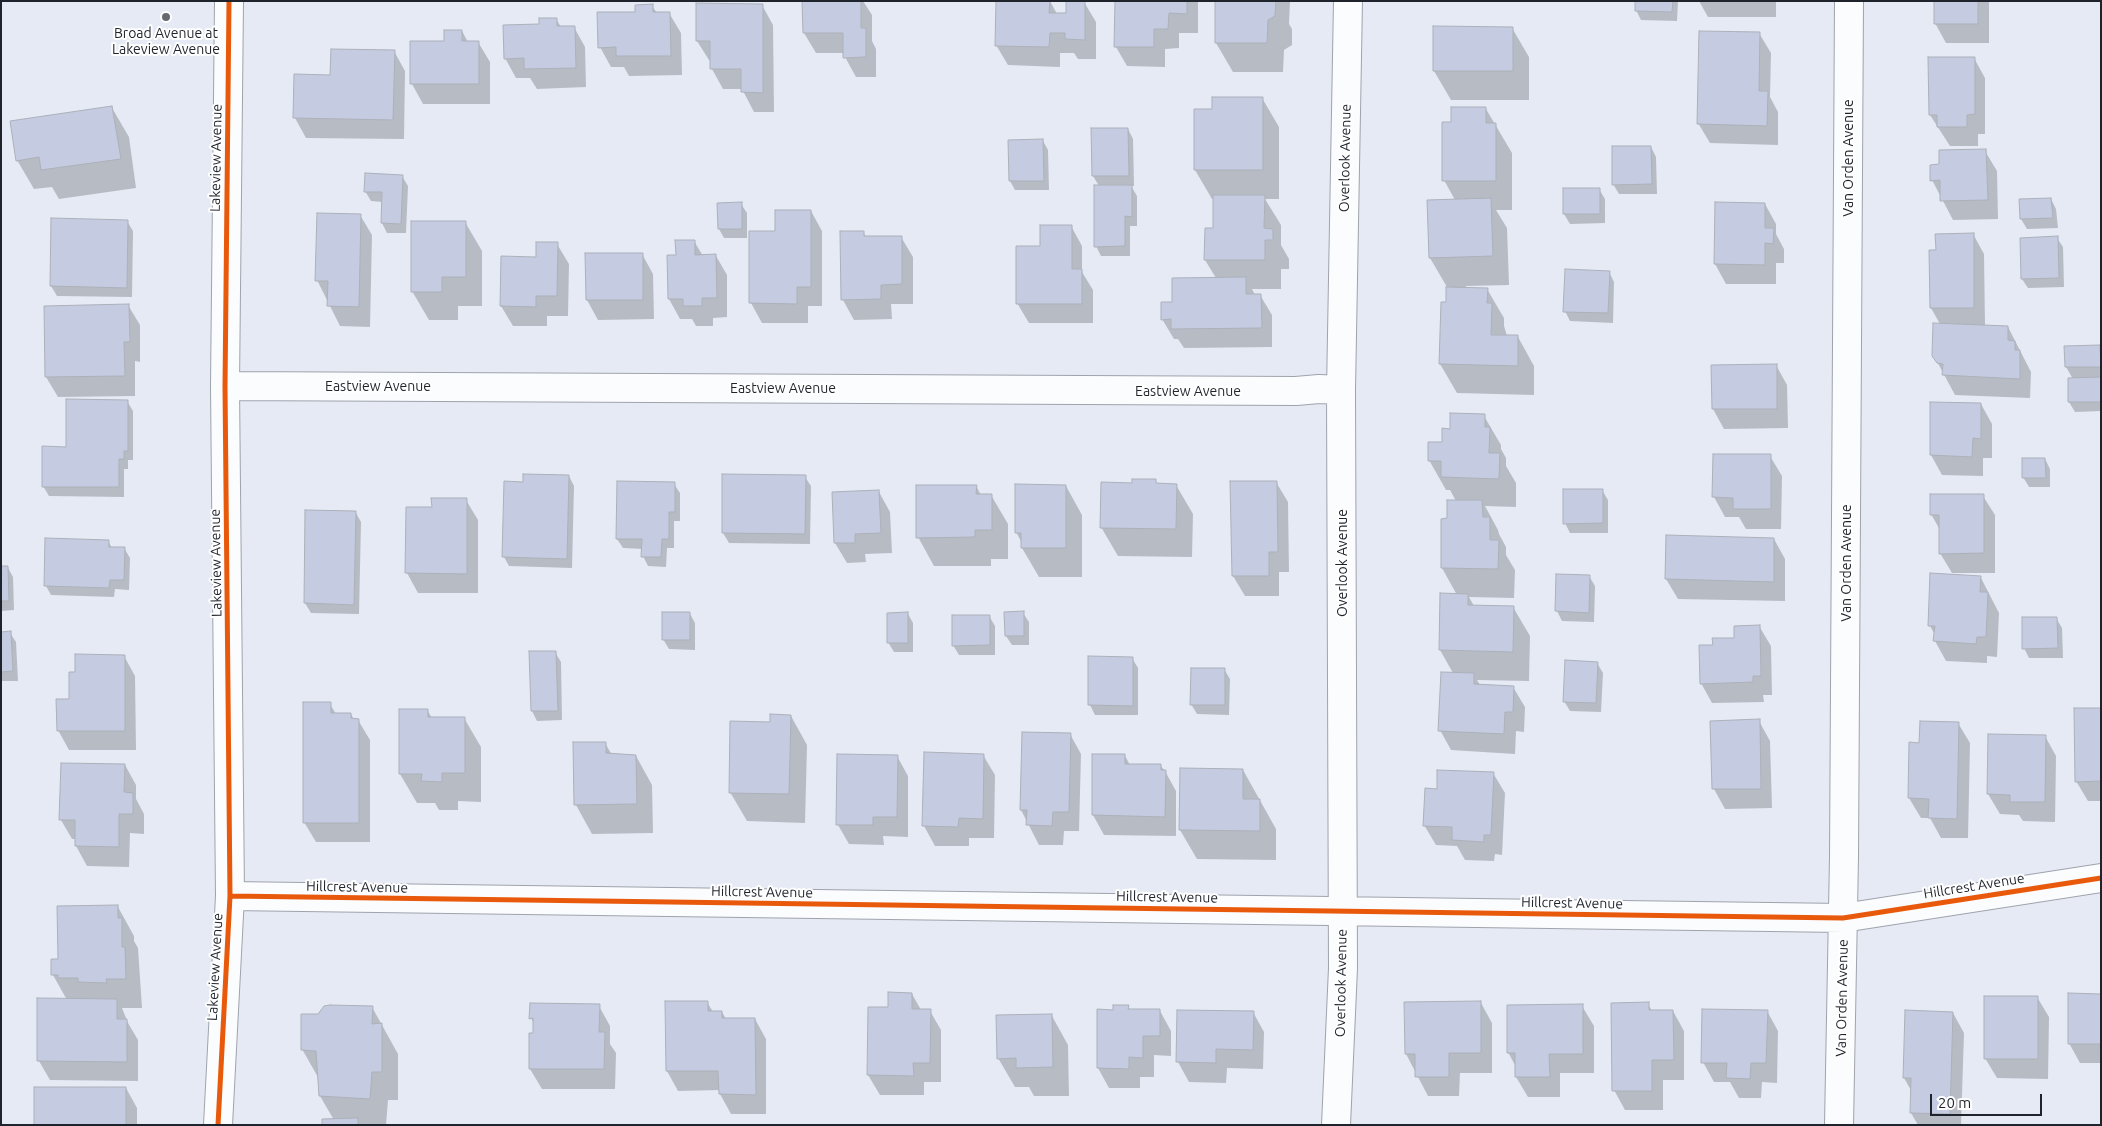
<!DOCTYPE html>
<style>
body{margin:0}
#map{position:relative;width:2102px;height:1126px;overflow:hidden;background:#e5eaf5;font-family:Ubuntu,sans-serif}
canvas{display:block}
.frame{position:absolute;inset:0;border:2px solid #1f232c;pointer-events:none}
.scale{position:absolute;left:1930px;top:1094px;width:112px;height:22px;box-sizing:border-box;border:2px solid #1f232c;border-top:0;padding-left:6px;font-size:15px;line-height:18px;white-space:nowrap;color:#1f232c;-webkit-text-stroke:4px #fff;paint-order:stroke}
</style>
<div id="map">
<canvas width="2102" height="1126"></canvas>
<div class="frame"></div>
<div class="scale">20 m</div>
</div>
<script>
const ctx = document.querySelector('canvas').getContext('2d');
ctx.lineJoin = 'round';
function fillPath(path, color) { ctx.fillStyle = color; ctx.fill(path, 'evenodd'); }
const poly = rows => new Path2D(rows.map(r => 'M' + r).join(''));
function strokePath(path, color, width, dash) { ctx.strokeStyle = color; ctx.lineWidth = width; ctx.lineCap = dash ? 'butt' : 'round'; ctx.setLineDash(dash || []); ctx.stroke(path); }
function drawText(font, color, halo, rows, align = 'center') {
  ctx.font = font + ' Ubuntu,sans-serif'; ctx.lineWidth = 4; ctx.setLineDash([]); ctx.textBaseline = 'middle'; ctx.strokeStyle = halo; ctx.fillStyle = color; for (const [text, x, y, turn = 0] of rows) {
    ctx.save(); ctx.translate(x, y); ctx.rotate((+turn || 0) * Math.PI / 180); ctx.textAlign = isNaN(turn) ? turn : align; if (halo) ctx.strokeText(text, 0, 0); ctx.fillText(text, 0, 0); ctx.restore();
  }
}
fillPath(poly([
 [804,1,863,1,872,15,872,41,876,49,876,77,856,77,845,57,845,53,816,53,804,33],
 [1050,1,1057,14,1067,15,1084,2,1096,22,1096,59,1078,59,1074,53,1060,53,1060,67,1008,65,996,45],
 [1116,1,1198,1,1198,33,1179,33,1179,48,1165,49,1165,67,1127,66,1116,47],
 [1216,1,1290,1,1289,24,1292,29,1292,45,1284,50,1283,72,1233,72,1216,43],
 [1636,1,1678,1,1677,21,1641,20,1636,10],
 [1699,1,1776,1,1776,17,1708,17],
 [1935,1,1989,1,1989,43,1946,43,1935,23],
 [762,5,773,25,774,112,754,112,742,89,723,89,712,69,712,60,709,60,697,41],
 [652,6,657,13,669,13,681,33,682,75,629,76,624,67,611,67,600,47,636,13],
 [556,19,561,27,574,27,585,47,586,87,537,89,530,78,516,78,505,58,540,25],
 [1512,28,1529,57,1529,100,1451,100,1434,71],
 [462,31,468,42,478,42,490,62,490,104,423,104,412,84,445,42],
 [1759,33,1771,53,1770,97,1778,112,1778,145,1710,143,1698,123],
 [394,51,405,71,404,139,306,138,295,118,332,77],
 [1974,58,1985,78,1985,134,1978,134,1978,146,1950,146,1930,115,1930,59],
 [1262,98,1279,127,1279,199,1265,199,1281,225,1281,245,1289,259,1289,269,1281,269,1281,289,1252,289,1255,295,1260,295,1272,315,1272,347,1184,348,1178,339,1174,339,1162,319,1174,304,1216,278,1205,260,1215,230,1215,199,1212,199,1195,170,1213,110],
 [112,108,129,137,136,188,59,199,52,187,34,189,17,160],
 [1486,109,1512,153,1512,210,1496,210,1507,228,1509,285,1466,286,1466,289,1487,289,1504,318,1504,326,1507,336,1518,337,1534,366,1534,395,1457,393,1440,364,1447,303,1447,287,1430,258,1428,201,1455,200,1444,180,1452,123],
 [1128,129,1133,139,1134,186,1131,186,1137,196,1137,226,1130,226,1130,256,1101,256,1096,246,1099,186,1093,176],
 [1043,141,1048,150,1049,190,1015,190,1010,181],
 [1651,147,1656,157,1657,194,1619,194,1613,184],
 [1985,151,1997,171,1998,219,1953,220,1932,180],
 [402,176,408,186,406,233,387,233,382,223,383,202,371,201,365,191],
 [1564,189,1599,189,1605,199,1605,223,1570,224,1564,214],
 [2051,199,2056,209,2058,228,2027,229,2021,219,2020,200],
 [741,204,747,213,747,238,724,238,719,229],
 [1765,204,1776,224,1776,234,1784,249,1784,263,1776,263,1776,284,1726,284,1715,264],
 [811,211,822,231,822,306,808,306,808,323,762,323,751,303,751,232,776,232],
 [360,215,372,235,370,327,340,326,317,280],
 [127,221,133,231,132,297,57,296,51,286],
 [465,222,482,251,482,306,458,306,458,320,429,320,412,291],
 [1071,226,1082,246,1082,272,1093,290,1093,323,1029,323,1017,303],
 [841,232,863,232,866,237,901,237,913,257,913,304,891,304,892,319,854,320,843,300],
 [1973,234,1984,254,1985,326,2008,327,2031,372,2030,398,1955,395,1934,356,1940,324,1931,308,1930,251,1937,251],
 [2057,238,2063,247,2064,287,2028,288,2022,279],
 [694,241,703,256,716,256,727,275,727,317,713,318,713,326,696,326,692,319,680,319,669,299,668,256,677,256],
 [557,244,569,264,568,316,547,316,547,326,513,326,501,306,502,258,537,258],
 [642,254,653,274,654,319,598,320,587,300],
 [1609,272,1614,282,1613,323,1570,321,1565,311],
 [128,305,140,325,140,362,135,361,135,396,58,397,46,377],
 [2100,346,2101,411,2075,412,2069,402,2073,379,2066,367,2065,347],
 [1776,365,1787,385,1788,428,1724,429,1713,409,1712,366],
 [127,401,133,411,133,460,128,460,128,469,124,469,124,497,49,496,43,486,67,448],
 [1981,404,1992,424,1992,458,1983,458,1983,476,1942,475,1931,455],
 [1484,416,1501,445,1501,449,1506,458,1506,466,1516,483,1516,507,1485,506,1498,530,1499,534,1506,547,1506,555,1515,570,1514,598,1469,597,1474,606,1513,607,1530,636,1529,681,1477,680,1480,685,1513,687,1525,707,1524,732,1516,731,1515,754,1451,750,1440,730,1453,673,1440,650,1441,595,1457,595,1442,568,1448,519,1456,501,1450,490,1446,490,1429,460,1444,444,1451,430],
 [1770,456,1782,476,1781,529,1746,529,1739,517,1725,517,1714,497],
 [2045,459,2050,469,2050,487,2029,487,2023,477],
 [569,476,574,486,572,568,509,566,504,557,524,483],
 [805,477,811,486,810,544,729,543,723,533],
 [1155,480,1157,485,1176,485,1193,514,1192,557,1118,556,1101,527,1133,484],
 [1276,482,1288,502,1289,572,1279,572,1279,596,1245,596,1233,576],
 [674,484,680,493,680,521,674,521,674,548,667,548,666,567,648,566,643,556,643,549,623,548,617,539],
 [976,486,981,495,991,495,1008,524,1008,559,991,559,991,566,934,566,918,537],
 [1066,486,1082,515,1082,577,1039,577,1022,548,1022,543,1016,532],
 [1602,490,1608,500,1608,533,1570,533,1565,523],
 [879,492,890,512,892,553,865,554,866,562,847,563,835,543],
 [1983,496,1995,515,1995,573,1952,573,1940,553,1940,530,1931,514],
 [466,500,478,520,478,593,418,593,407,573,407,508,433,508],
 [306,512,356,513,361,522,359,614,311,613,305,603],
 [1667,537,1774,539,1785,559,1785,601,1678,599,1666,579],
 [108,541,112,548,124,548,130,558,129,590,115,589,114,597,51,595,46,586],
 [1,568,8,568,13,577,14,610,1,611],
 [1589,576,1595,586,1594,622,1562,621,1557,611],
 [1981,578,1999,613,1997,657,1987,656,1987,663,1946,661,1935,641,1935,635,1930,626],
 [1023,613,1029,622,1029,645,1012,645,1006,636],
 [690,614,695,623,695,650,669,649,663,639],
 [908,614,913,623,913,652,894,652,888,642],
 [989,616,995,626,995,655,959,655,953,645],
 [2056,618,2062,628,2063,658,2029,658,2024,648],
 [1759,626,1771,646,1772,695,1763,695,1764,702,1712,703,1701,683,1736,639],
 [1,633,10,633,16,642,18,681,1,681],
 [555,652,561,662,562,720,537,721,532,711],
 [124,656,135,676,136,750,69,750,58,730,70,700,76,673],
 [1132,658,1138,668,1138,715,1095,715,1090,705],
 [1597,663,1603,673,1601,712,1570,711,1564,701],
 [1224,669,1230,679,1229,715,1197,714,1191,704],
 [330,704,336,714,351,714,354,720,358,720,370,740,370,842,316,842,304,822],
 [2101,709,2101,801,2088,801,2076,781],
 [427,710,432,718,464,718,481,747,481,802,458,801,458,810,439,810,435,803,417,803,400,774],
 [791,716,807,745,805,823,747,821,730,792,772,723],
 [1759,721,1770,741,1772,808,1725,809,1714,789],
 [1958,723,1970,743,1968,838,1941,838,1930,818,1921,818,1909,798],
 [1070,734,1081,754,1079,831,1064,831,1063,845,1039,845,1021,810],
 [2045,736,2056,756,2055,822,2023,821,2019,815,2000,814,1988,794],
 [605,743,612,755,636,756,652,785,653,833,592,834,576,805],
 [983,755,995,775,994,838,969,838,969,846,935,846,924,826],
 [897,756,908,776,908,837,883,836,884,845,849,844,838,825],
 [1125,756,1130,765,1160,765,1165,771,1176,791,1176,836,1104,835,1093,815],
 [125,765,136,785,136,799,144,814,144,834,130,833,129,867,87,866,76,846,76,839,72,839,61,820],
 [1243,770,1276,829,1276,860,1197,859,1180,830],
 [1493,773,1505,793,1502,855,1495,854,1494,861,1465,860,1457,846,1436,845,1424,825,1438,790],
 [118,907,134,936,134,941,138,948,142,1008,122,1008,128,1023,138,1040,138,1081,50,1080,39,1061,67,1000,53,975,59,960],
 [912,994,921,1010,930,1011,941,1030,941,1082,924,1082,924,1095,880,1095,868,1075,889,1009],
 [2101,995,2101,1063,2080,1063,2069,1043],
 [2037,997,2049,1017,2048,1079,1997,1078,1985,1058],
 [707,1002,713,1012,722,1012,726,1019,755,1019,766,1039,766,1114,731,1114,720,1094,720,1090,678,1091,667,1071],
 [1481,1003,1492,1023,1492,1073,1460,1073,1459,1096,1428,1096,1406,1054],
 [1648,1004,1652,1011,1673,1011,1684,1031,1684,1080,1663,1080,1663,1110,1625,1110,1614,1090],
 [599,1006,610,1026,610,1044,616,1053,615,1089,542,1089,530,1069,531,1035,534,1035,534,1024,531,1018],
 [1128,1006,1130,1010,1160,1011,1171,1031,1171,1056,1154,1055,1154,1077,1140,1077,1140,1088,1109,1088,1098,1068,1114,1011],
 [1582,1006,1594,1026,1594,1073,1560,1073,1560,1097,1528,1097,1516,1077,1516,1067,1508,1052],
 [372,1007,398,1054,398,1100,388,1100,386,1125,323,1125,334,1120,320,1096,319,1079,302,1049],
 [1767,1011,1778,1031,1777,1083,1762,1082,1761,1098,1739,1098,1730,1082,1714,1082,1703,1062],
 [1253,1012,1264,1032,1263,1069,1227,1068,1226,1083,1189,1082,1178,1062],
 [1953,1013,1964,1033,1961,1125,1918,1125,1911,1113,1912,1092,1904,1078],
 [1052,1016,1068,1045,1069,1096,1034,1096,1029,1087,1015,1087,998,1058],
 [126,1088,137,1108,137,1125,36,1125]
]), '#0003');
const building = poly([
 [802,1,861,1,861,28,866,28,866,57,843,58,843,33,803,33,802,1],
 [996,1,1050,1,1049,13,1066,13,1066,1,1085,1,1085,40,1065,39,1065,33,1050,33,1049,47,995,46,996,1],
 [1115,1,1187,1,1187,14,1169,13,1168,29,1154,29,1154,47,1114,47,1115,1],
 [1215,1,1276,1,1275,16,1268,20,1267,43,1215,43,1215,1],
 [1635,1,1673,1,1672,12,1635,11,1635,1],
 [1934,1,1978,1,1978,24,1934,24,1934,1],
 [696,3,763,4,763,93,741,92,741,69,710,69,710,41,696,41,696,3],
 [653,4,653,12,670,12,671,56,616,56,616,47,598,48,597,12,635,12,635,5,653,4],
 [539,18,557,18,557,26,575,26,576,68,524,69,524,58,504,59,503,25,539,24,539,18],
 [1433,26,1513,27,1513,71,1433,71,1433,26],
 [444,30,462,30,462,41,479,41,479,84,410,84,410,41,444,41,444,30],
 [1699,31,1760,32,1759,91,1768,91,1767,126,1697,124,1699,31],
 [331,49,395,50,393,120,293,118,294,74,330,75,331,49],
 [1928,57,1975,57,1975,114,1967,115,1967,127,1937,127,1937,115,1929,115,1928,57],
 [1212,97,1263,97,1263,170,1194,170,1194,109,1212,109,1212,97],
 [112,106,121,159,41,170,39,157,16,161,10,121,112,106],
 [1451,107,1486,107,1486,123,1496,123,1496,181,1442,181,1442,122,1451,122,1451,107],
 [1091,128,1128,128,1129,176,1092,176,1091,128],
 [1043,139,1044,181,1009,181,1008,140,1043,139],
 [1612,146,1651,146,1652,184,1612,185,1612,146],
 [1986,149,1988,200,1940,201,1940,180,1930,181,1930,165,1939,164,1939,150,1986,149],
 [365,173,403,175,401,224,381,223,382,192,364,192,365,173],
 [1094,185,1132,185,1132,217,1125,216,1125,246,1094,247,1094,185],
 [1563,188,1600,188,1600,214,1563,214,1563,188],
 [1213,195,1265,195,1264,228,1273,229,1273,240,1265,240,1265,260,1204,260,1205,228,1213,228,1213,195],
 [1491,198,1493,256,1429,258,1427,200,1491,198],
 [2051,198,2053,218,2020,219,2019,199,2051,198],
 [742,202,742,229,718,229,717,203,742,202],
 [1715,202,1765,203,1765,228,1774,228,1773,244,1765,243,1765,265,1714,264,1715,202],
 [775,210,811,210,811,287,797,287,797,304,749,303,749,231,775,231,775,210],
 [317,213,361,214,359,307,327,306,328,281,315,281,317,213],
 [51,218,128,220,127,288,50,286,51,218],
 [411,221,466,221,466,277,442,277,442,292,411,292,411,221],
 [1040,225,1072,225,1072,269,1082,269,1082,304,1016,304,1016,246,1040,246,1040,225],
 [840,231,864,231,864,236,902,236,902,284,881,285,881,299,841,300,840,231],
 [1974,233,1974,308,1930,308,1929,250,1936,250,1935,234,1974,233],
 [2058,236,2059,278,2021,279,2020,238,2058,236],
 [675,240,695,240,695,255,716,254,717,298,702,298,702,306,683,306,683,299,668,299,667,255,676,255,675,240],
 [536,242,558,242,557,296,536,296,536,307,500,306,501,256,536,257,536,242],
 [585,253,643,253,643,300,586,300,585,253],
 [1565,269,1610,271,1608,313,1563,312,1565,269],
 [1246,277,1246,294,1261,294,1262,328,1171,329,1171,319,1161,320,1161,302,1172,302,1172,278,1246,277],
 [1446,287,1488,288,1487,303,1492,303,1491,335,1518,335,1518,366,1439,364,1441,302,1446,302,1446,287],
 [129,304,130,342,124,342,125,376,45,377,44,306,129,304],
 [1933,323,2008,326,2008,340,2015,341,2015,350,2020,350,2020,379,1942,375,1943,364,1937,363,1932,356,1933,323],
 [2100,345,2101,367,2065,367,2064,346,2100,345],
 [1777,364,1777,409,1712,409,1711,365,1777,364],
 [2101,377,2101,402,2068,402,2068,378,2101,377],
 [66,399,128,400,128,451,124,451,124,459,119,459,119,487,42,487,42,446,66,447,66,399],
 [1930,402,1981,403,1981,439,1973,438,1972,457,1930,455,1930,402],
 [1450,413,1485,414,1485,427,1490,427,1489,453,1500,453,1499,479,1441,477,1441,461,1428,461,1428,442,1442,442,1442,428,1450,429,1450,413],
 [1713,454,1771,454,1771,509,1733,509,1733,498,1712,497,1713,454],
 [2022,458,2045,458,2046,478,2022,478,2022,458],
 [523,474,569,475,567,559,502,557,504,481,523,482,523,474],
 [722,474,806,475,805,534,722,533,722,474],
 [1132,479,1156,479,1156,483,1177,484,1176,529,1100,528,1101,482,1132,483,1132,479],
 [617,481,675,482,675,512,669,512,669,539,662,539,661,557,641,557,642,539,616,539,617,481],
 [1230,481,1277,481,1278,552,1269,552,1269,576,1232,576,1230,481],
 [1015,484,1066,485,1066,548,1021,548,1021,533,1015,533,1015,484],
 [916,485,977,485,976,494,992,494,992,530,975,530,975,537,916,538,916,485],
 [1563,489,1603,489,1603,523,1563,524,1563,489],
 [879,490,881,533,855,534,855,543,834,543,832,492,879,490],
 [1930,494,1984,494,1984,553,1939,554,1939,515,1930,515,1930,494],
 [431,498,467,498,467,574,405,573,406,507,432,507,431,498],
 [1447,500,1482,500,1483,517,1490,517,1490,540,1499,540,1498,569,1441,568,1441,519,1447,518,1447,500],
 [305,510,356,511,354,605,304,603,305,510],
 [1666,535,1774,538,1774,582,1665,579,1666,535],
 [45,538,109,540,109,547,125,547,124,580,110,580,109,588,44,586,45,538],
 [1,566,8,566,9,601,1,601,1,566],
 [1930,573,1981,576,1980,592,1988,592,1986,637,1977,637,1976,644,1933,641,1935,626,1928,626,1930,573],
 [1556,574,1590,575,1589,613,1555,611,1556,574],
 [1440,593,1468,594,1468,605,1514,606,1513,652,1439,650,1440,593],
 [1024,611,1024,636,1005,636,1004,612,1024,611],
 [662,612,690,612,690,640,662,640,662,612],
 [908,612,908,643,887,643,887,613,908,612],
 [952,615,990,615,990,645,952,646,952,615],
 [2022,617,2057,617,2058,648,2022,649,2022,617],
 [1760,625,1761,676,1753,676,1753,682,1700,684,1699,645,1713,645,1712,638,1734,638,1734,626,1760,625],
 [11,631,13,671,1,672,1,632,11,631],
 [529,651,556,651,558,711,531,711,529,651],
 [75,654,125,655,125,731,57,731,56,699,69,699,69,672,75,672,75,654],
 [1088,656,1133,657,1133,706,1088,705,1088,656],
 [1565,660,1598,662,1596,703,1563,702,1565,660],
 [1191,668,1225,668,1225,705,1190,705,1191,668],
 [1441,672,1474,673,1474,684,1514,686,1513,712,1505,712,1504,734,1438,731,1441,672],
 [303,702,331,702,331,713,351,713,351,718,359,719,359,823,303,823,303,702],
 [2074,708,2101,708,2101,781,2075,782,2074,708],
 [399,709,428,709,428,717,465,717,465,773,442,773,442,782,421,781,422,774,399,774,399,709],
 [770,714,791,715,789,794,729,793,730,721,770,722,770,714],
 [1760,719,1761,789,1712,789,1710,721,1760,719],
 [1920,721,1959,722,1957,819,1928,818,1929,799,1908,798,1909,742,1919,743,1920,721],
 [1022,732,1071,733,1069,812,1053,812,1052,826,1026,825,1027,810,1020,810,1022,732],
 [1988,734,2046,735,2045,802,2010,802,2010,795,1987,794,1988,734],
 [573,742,606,742,606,753,636,755,637,804,574,805,573,742],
 [924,752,984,754,983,819,959,818,958,827,922,826,924,752],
 [837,754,898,755,897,817,873,817,873,825,836,825,837,754],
 [1092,754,1125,754,1125,764,1161,764,1161,770,1166,770,1165,817,1092,815,1092,754],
 [61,763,125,764,124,792,133,793,133,814,119,814,119,847,75,846,75,820,59,820,61,763],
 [1180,768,1243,769,1243,799,1260,799,1260,831,1179,830,1180,768],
 [1437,770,1494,772,1491,835,1484,835,1484,842,1452,840,1452,827,1423,826,1425,788,1437,789,1437,770],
 [118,905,118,918,122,918,122,947,125,947,126,979,106,979,107,983,78,982,78,978,58,978,58,975,51,975,51,959,58,959,57,906,118,905],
 [888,992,912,993,912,1009,931,1009,930,1063,913,1063,914,1076,867,1075,868,1007,888,1007,888,992],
 [2068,993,2101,994,2101,1059,2100,1044,2068,1044,2068,993],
 [1984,996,2038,996,2038,1059,1984,1059,1984,996],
 [37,998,117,999,117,1019,127,1019,127,1062,37,1061,37,998],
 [665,1001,708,1001,708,1011,722,1011,722,1018,755,1018,756,1095,719,1094,718,1071,666,1071,665,1001],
 [1481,1001,1481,1053,1449,1053,1449,1077,1415,1077,1415,1054,1405,1054,1404,1002,1481,1001],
 [1649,1002,1649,1010,1673,1010,1674,1060,1652,1060,1652,1091,1612,1091,1611,1003,1649,1002],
 [530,1003,600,1004,599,1032,605,1032,604,1069,529,1069,529,1033,533,1033,533,1018,529,1019,530,1003],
 [1583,1004,1583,1054,1549,1054,1550,1077,1515,1077,1515,1053,1507,1053,1507,1005,1583,1004],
 [330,1005,373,1006,372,1024,382,1023,382,1072,372,1072,370,1099,319,1096,316,1051,301,1050,301,1014,318,1014,324,1006,330,1005],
 [1113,1005,1129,1005,1128,1009,1160,1009,1160,1036,1143,1036,1143,1058,1129,1057,1129,1069,1097,1068,1097,1009,1113,1010,1113,1005],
 [1702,1009,1768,1010,1766,1063,1751,1063,1750,1079,1726,1078,1727,1063,1701,1063,1702,1009],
 [1177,1010,1254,1011,1253,1050,1216,1049,1216,1063,1176,1062,1177,1010],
 [1905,1010,1953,1012,1950,1114,1910,1113,1911,1078,1903,1078,1905,1010],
 [1052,1014,1053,1067,1016,1068,1016,1058,997,1059,996,1015,1052,1014],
 [34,1087,126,1087,126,1125,34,1125,34,1087],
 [358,1118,358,1125,322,1125,322,1119,358,1118]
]);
fillPath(building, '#c5cce1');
strokePath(building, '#acb0b9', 1);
const street = poly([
 [225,386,1296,391,1319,389,1341,390],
 [230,896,1843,918,2101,878],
 [218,1125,230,896,225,386,229,1],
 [1336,1125,1343,968,1341,390,1348,1],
 [1839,1125,1844,857,1849,1]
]);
strokePath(street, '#9fa3ac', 30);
strokePath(street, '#fbfcfe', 28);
strokePath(poly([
 [230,896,1843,918,2101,878],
 [218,1125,230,896,225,386,229,1]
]), '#e8590c', 5);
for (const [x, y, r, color] of [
 [166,17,5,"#646972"]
]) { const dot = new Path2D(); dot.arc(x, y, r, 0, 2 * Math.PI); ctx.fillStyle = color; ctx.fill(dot); strokePath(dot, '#fff', 2); }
drawText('14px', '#1f232c', '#fff', [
 ["Broad Avenue at",166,33],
 ["Lakeview Avenue",166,49]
]);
drawText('14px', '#1f232c', '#fff', [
 ["Lakeview Avenue",216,158,-89],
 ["Overlook Avenue",1345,158,-89],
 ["Van Orden Avenue",1848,158,-90],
 ["Eastview Avenue",378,386],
 ["Eastview Avenue",783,388],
 ["Eastview Avenue",1188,391],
 ["Lakeview Avenue",216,563,-91],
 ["Overlook Avenue",1342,563,-90],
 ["Van Orden Avenue",1846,563,-90],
 ["Hillcrest Avenue",1974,886,-9],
 ["Hillcrest Avenue",357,887,1],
 ["Hillcrest Avenue",762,892,1],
 ["Hillcrest Avenue",1167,897,1],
 ["Hillcrest Avenue",1572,903,1],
 ["Lakeview Avenue",215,967,-87],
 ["Overlook Avenue",1341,983,-89],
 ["Van Orden Avenue",1842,998,-89]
]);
</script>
